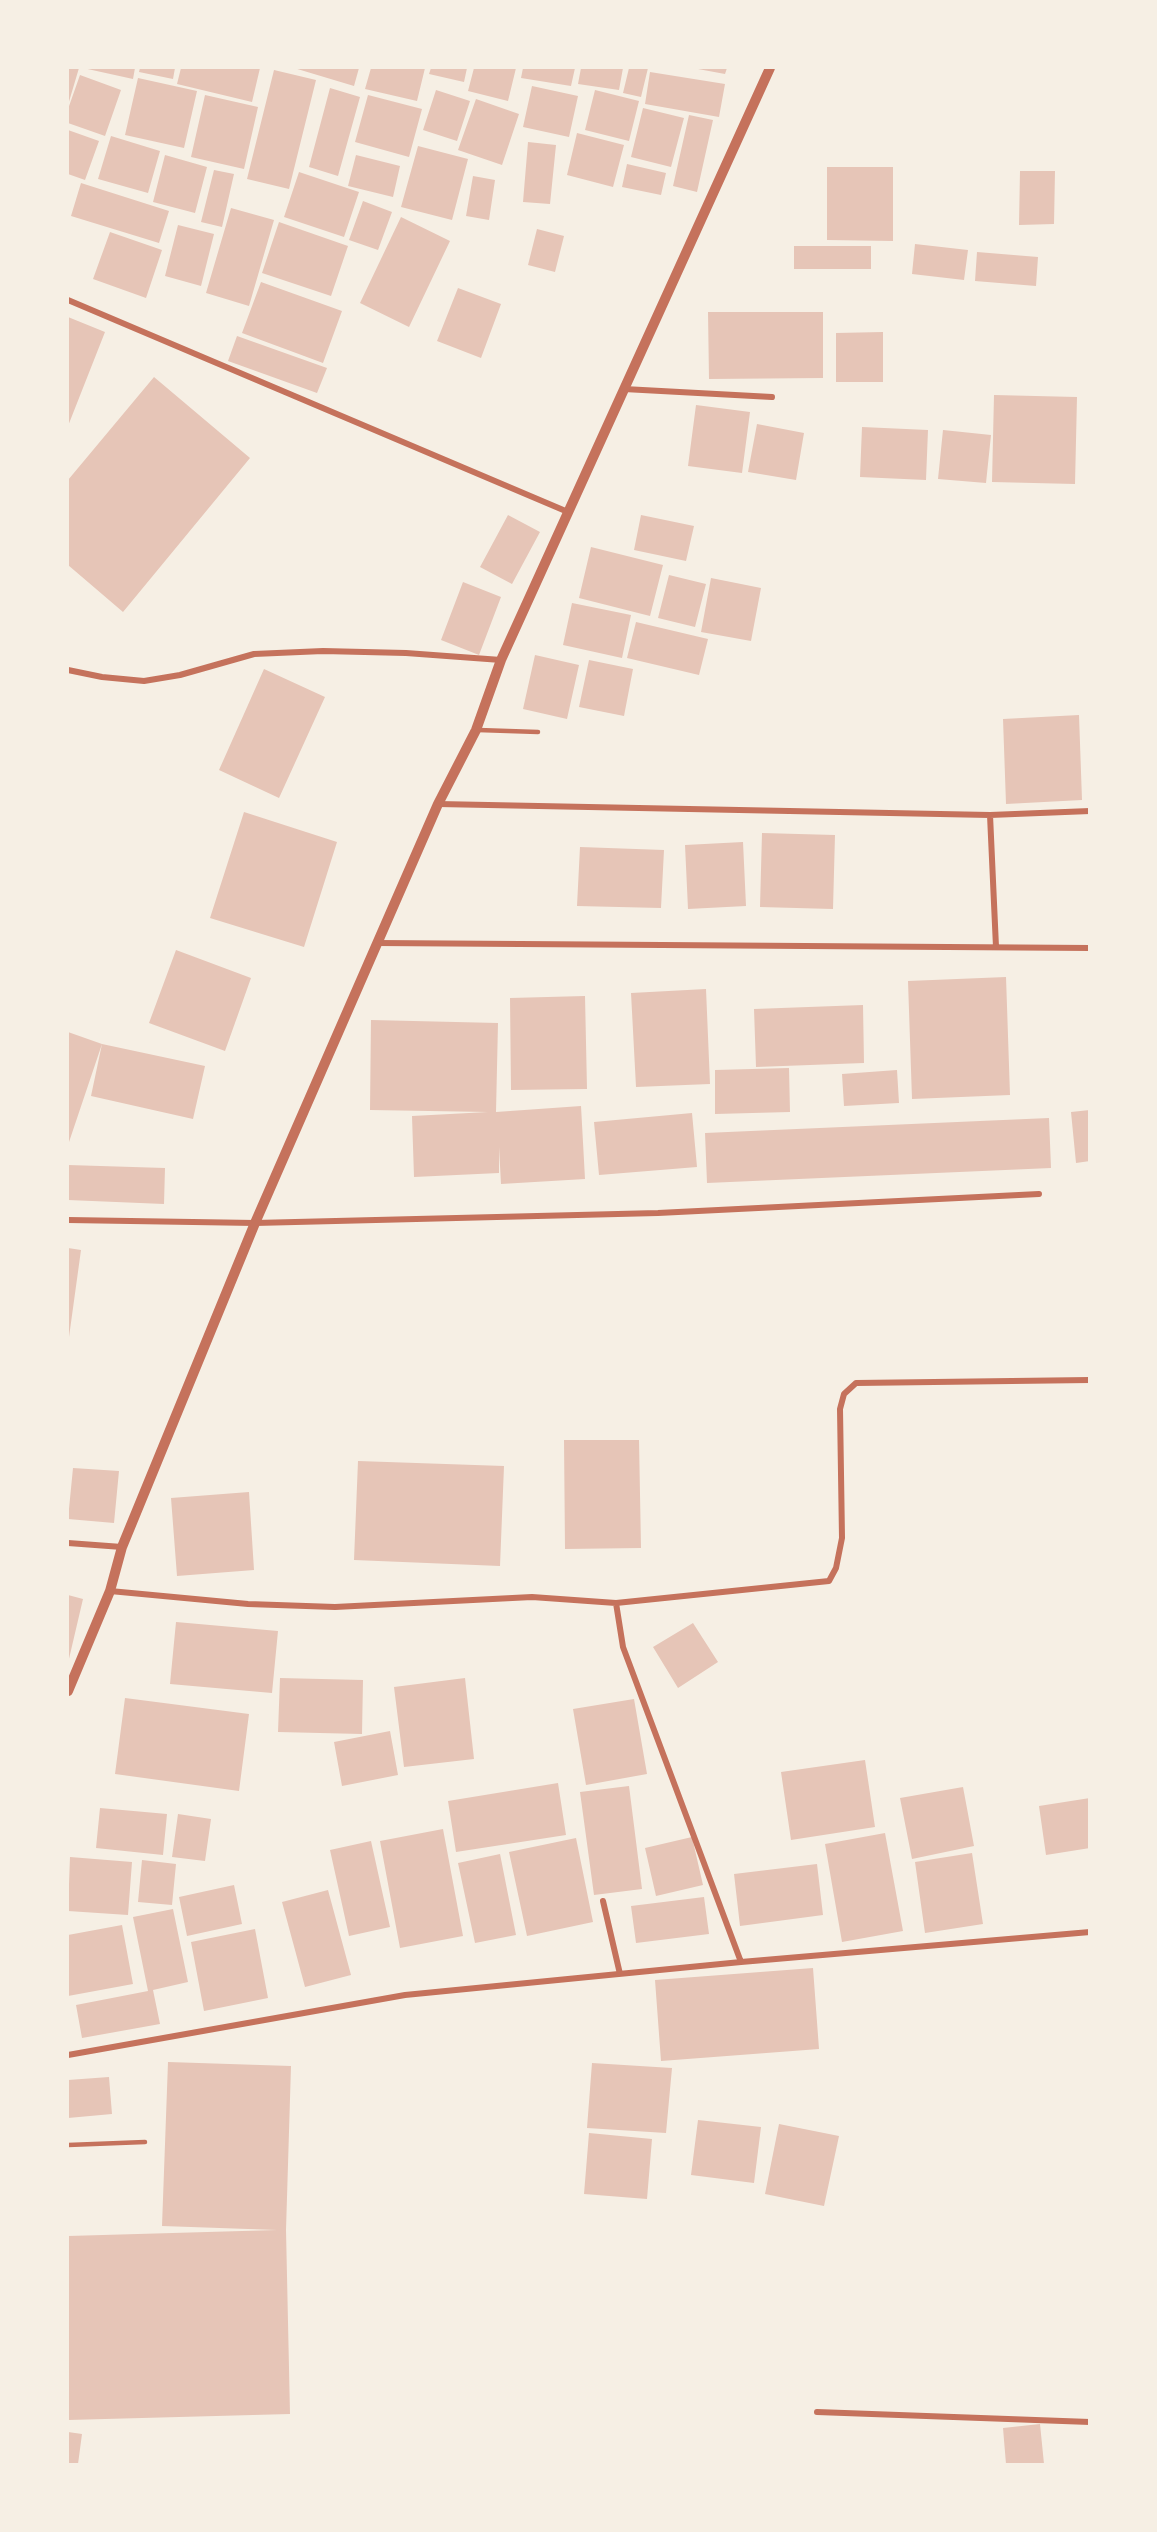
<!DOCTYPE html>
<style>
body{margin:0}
#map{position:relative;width:1157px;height:2532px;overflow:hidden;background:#f6efe4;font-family:"Nunito Sans",sans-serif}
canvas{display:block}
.frame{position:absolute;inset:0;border:69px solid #f6efe4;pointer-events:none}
</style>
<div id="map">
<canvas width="1157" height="2532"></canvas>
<div class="frame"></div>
</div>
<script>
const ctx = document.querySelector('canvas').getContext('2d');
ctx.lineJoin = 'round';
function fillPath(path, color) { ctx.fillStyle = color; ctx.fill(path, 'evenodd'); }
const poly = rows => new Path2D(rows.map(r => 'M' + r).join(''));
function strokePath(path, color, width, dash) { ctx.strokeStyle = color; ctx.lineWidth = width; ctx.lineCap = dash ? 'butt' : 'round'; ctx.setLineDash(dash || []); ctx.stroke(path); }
fillPath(poly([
 [68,68,79,68,68,105],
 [83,68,135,68,133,79],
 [140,68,175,68,173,79,139,72],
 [181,68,260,68,252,102,177,84],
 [294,68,359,68,354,86],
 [371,68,425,68,417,101,365,89],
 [431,68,467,68,464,82,429,74],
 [474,68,516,68,508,101,468,91],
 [523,68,575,68,571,86,521,78],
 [581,68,623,68,619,90,578,84],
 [629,68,648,68,641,97,623,93],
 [698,69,698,68,727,68,725,74],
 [274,70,316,80,289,189,247,179],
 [650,72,725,84,719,117,645,104],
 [80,75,121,90,105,136,68,123,68,109],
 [138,78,197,91,184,148,125,135],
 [532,86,578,96,569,137,523,127],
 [330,88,360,97,338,176,309,167],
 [436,90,470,101,457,141,423,130],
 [595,90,639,101,629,141,585,130],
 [205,95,258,107,244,169,191,157],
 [368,95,422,109,409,157,355,142],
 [476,99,519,114,502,165,458,150],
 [643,108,684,118,671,167,631,157],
 [689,115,713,120,697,192,673,186],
 [68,130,99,141,85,180,68,174],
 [577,133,624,145,613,187,567,175],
 [111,136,160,151,148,193,98,179],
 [528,142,556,145,550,204,523,202],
 [418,146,468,159,452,220,401,207],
 [165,155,207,167,195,213,153,202],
 [356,155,400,166,393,197,348,186],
 [627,164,666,173,661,195,622,187],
 [827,167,893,167,893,241,827,240],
 [214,170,234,174,222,227,201,222],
 [1020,171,1055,171,1054,224,1019,225],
 [299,172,359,192,344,237,284,217],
 [473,176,495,180,489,220,466,216],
 [81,183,169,211,159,243,71,216],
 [363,201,392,212,378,250,349,240],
 [231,208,274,220,249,306,206,293],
 [401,217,450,241,409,327,360,303],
 [279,222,348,246,331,296,262,273],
 [178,225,214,234,201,286,165,276],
 [537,229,564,236,555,272,528,265],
 [110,232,162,250,146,298,93,279],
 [915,244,968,250,964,280,912,274],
 [794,246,871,246,871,269,794,269],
 [977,252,1038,257,1036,286,975,281],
 [261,282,342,311,323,363,242,333],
 [458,288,501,304,481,358,437,341],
 [708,312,823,312,823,378,709,379],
 [68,317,105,332,68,426],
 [883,332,883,382,836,382,836,333],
 [237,336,327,368,317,393,228,361],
 [154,377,250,458,123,612,68,565,68,480],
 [994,395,1077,397,1075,484,992,482],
 [696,405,750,412,742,473,688,466],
 [757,424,804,433,796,480,748,472],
 [862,427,928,430,926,480,860,477],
 [943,430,991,435,986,483,938,479],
 [508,515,540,532,512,584,480,567],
 [641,515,694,526,686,561,634,550],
 [591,547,663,565,650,616,579,598],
 [669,575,706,584,695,627,658,618],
 [711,578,761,588,751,641,701,632],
 [463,582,501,597,479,655,441,640],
 [572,603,631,615,622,658,563,645],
 [636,622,708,639,699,675,627,658],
 [535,655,579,665,567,719,523,709],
 [589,660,633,669,624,716,579,707],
 [264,669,325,697,279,798,219,770],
 [1079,715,1082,800,1006,804,1003,719],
 [244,812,337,842,304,947,210,918],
 [762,833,835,835,833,909,760,907],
 [743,842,746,906,688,909,685,845],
 [580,847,664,850,661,908,577,906],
 [176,950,251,978,225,1051,149,1023],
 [1006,977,1010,1095,912,1099,908,981],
 [706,989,710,1084,636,1087,631,993],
 [585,996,587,1089,511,1090,510,998],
 [863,1005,864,1063,756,1067,754,1009],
 [371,1020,498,1023,496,1112,581,1106,585,1179,501,1184,499,1147,499,1173,414,1177,412,1116,488,1112,370,1110],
 [68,1032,102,1044,205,1066,193,1119,91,1096,102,1044,68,1145],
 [789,1068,790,1112,715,1114,715,1070],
 [897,1070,899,1103,844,1106,842,1074],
 [1090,1110,1090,1161,1076,1163,1071,1112],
 [692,1113,697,1167,599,1175,594,1122],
 [1049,1118,1051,1168,707,1183,705,1133],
 [68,1165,165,1168,164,1204,68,1200],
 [68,1248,81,1250,69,1337,68,1336],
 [564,1440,639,1440,641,1548,565,1549],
 [358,1461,504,1466,500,1566,354,1560],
 [73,1468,119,1471,114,1523,68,1519],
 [249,1492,254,1570,177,1576,171,1498],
 [68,1595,83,1599,68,1663],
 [176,1622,278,1631,272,1693,170,1684],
 [693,1623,718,1662,678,1688,653,1647],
 [280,1678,363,1680,362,1734,278,1732],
 [465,1678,474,1759,404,1767,394,1687],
 [125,1698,249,1714,239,1791,115,1774],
 [634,1699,647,1774,586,1785,573,1709],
 [390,1731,398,1775,342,1786,334,1742],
 [865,1760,875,1827,791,1840,781,1772],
 [558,1783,566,1835,456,1852,448,1801],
 [629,1786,642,1889,594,1895,580,1792],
 [963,1787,974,1846,912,1859,900,1798],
 [1090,1798,1090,1848,1046,1855,1039,1806],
 [100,1808,167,1814,163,1855,96,1848],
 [178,1814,211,1819,205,1861,172,1857],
 [443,1829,463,1936,400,1948,380,1841],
 [885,1833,903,1931,842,1942,825,1844],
 [692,1837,703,1885,656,1896,645,1848],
 [576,1838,593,1922,527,1936,509,1852],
 [371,1841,390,1927,349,1936,330,1850],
 [972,1853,983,1924,925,1933,915,1862],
 [500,1854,516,1935,475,1943,458,1863],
 [70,1857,132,1862,128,1915,68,1911],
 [142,1860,176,1864,172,1905,138,1902],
 [817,1864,823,1915,740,1926,734,1874],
 [234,1885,242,1924,187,1936,179,1897],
 [328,1890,351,1975,305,1987,282,1902],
 [704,1897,709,1934,636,1943,631,1906],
 [173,1909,188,1982,153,1990,160,2024,82,2038,76,2005,148,1991,133,1917],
 [122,1925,133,1984,68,1996,68,1935],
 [255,1929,268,1998,204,2011,191,1942],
 [813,1968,819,2049,661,2061,655,1980],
 [168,2062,291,2066,286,2230,290,2414,68,2420,68,2236,277,2230,162,2226],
 [592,2063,672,2068,666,2133,587,2128],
 [109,2077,112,2114,68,2118,68,2080],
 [698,2120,761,2127,754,2183,691,2175],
 [779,2124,839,2136,824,2206,765,2194],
 [589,2133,652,2139,647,2199,584,2194],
 [1040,2424,1044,2464,1006,2464,1003,2428],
 [68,2432,82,2434,78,2464,68,2464]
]), '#e6c5b7');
strokePath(poly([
 [478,730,538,732],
 [68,2145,145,2142]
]), '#c5725c', 4.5);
strokePath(poly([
 [68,300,568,512],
 [624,389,772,397],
 [68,670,102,677,144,681,180,675,254,654,323,651,406,653,501,660],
 [438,804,990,815,1090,811],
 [990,815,996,947],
 [377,943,1090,948],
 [68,1220,255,1223,658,1213,1039,1194],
 [68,1543,122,1547],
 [110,1591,248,1604,335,1607,532,1597,616,1603,623,1647,741,1962],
 [616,1603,829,1581,836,1568,842,1538,840,1409,844,1394,856,1383,1090,1380],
 [603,1901,620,1974],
 [68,2055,405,1995,741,1962,1090,1932],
 [817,2412,1090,2422]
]), '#c5725c', 6);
strokePath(poly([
 [68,1691,110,1591,122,1547,255,1223,438,804,476,730,501,660,770,68]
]), '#c5725c', 10);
</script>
